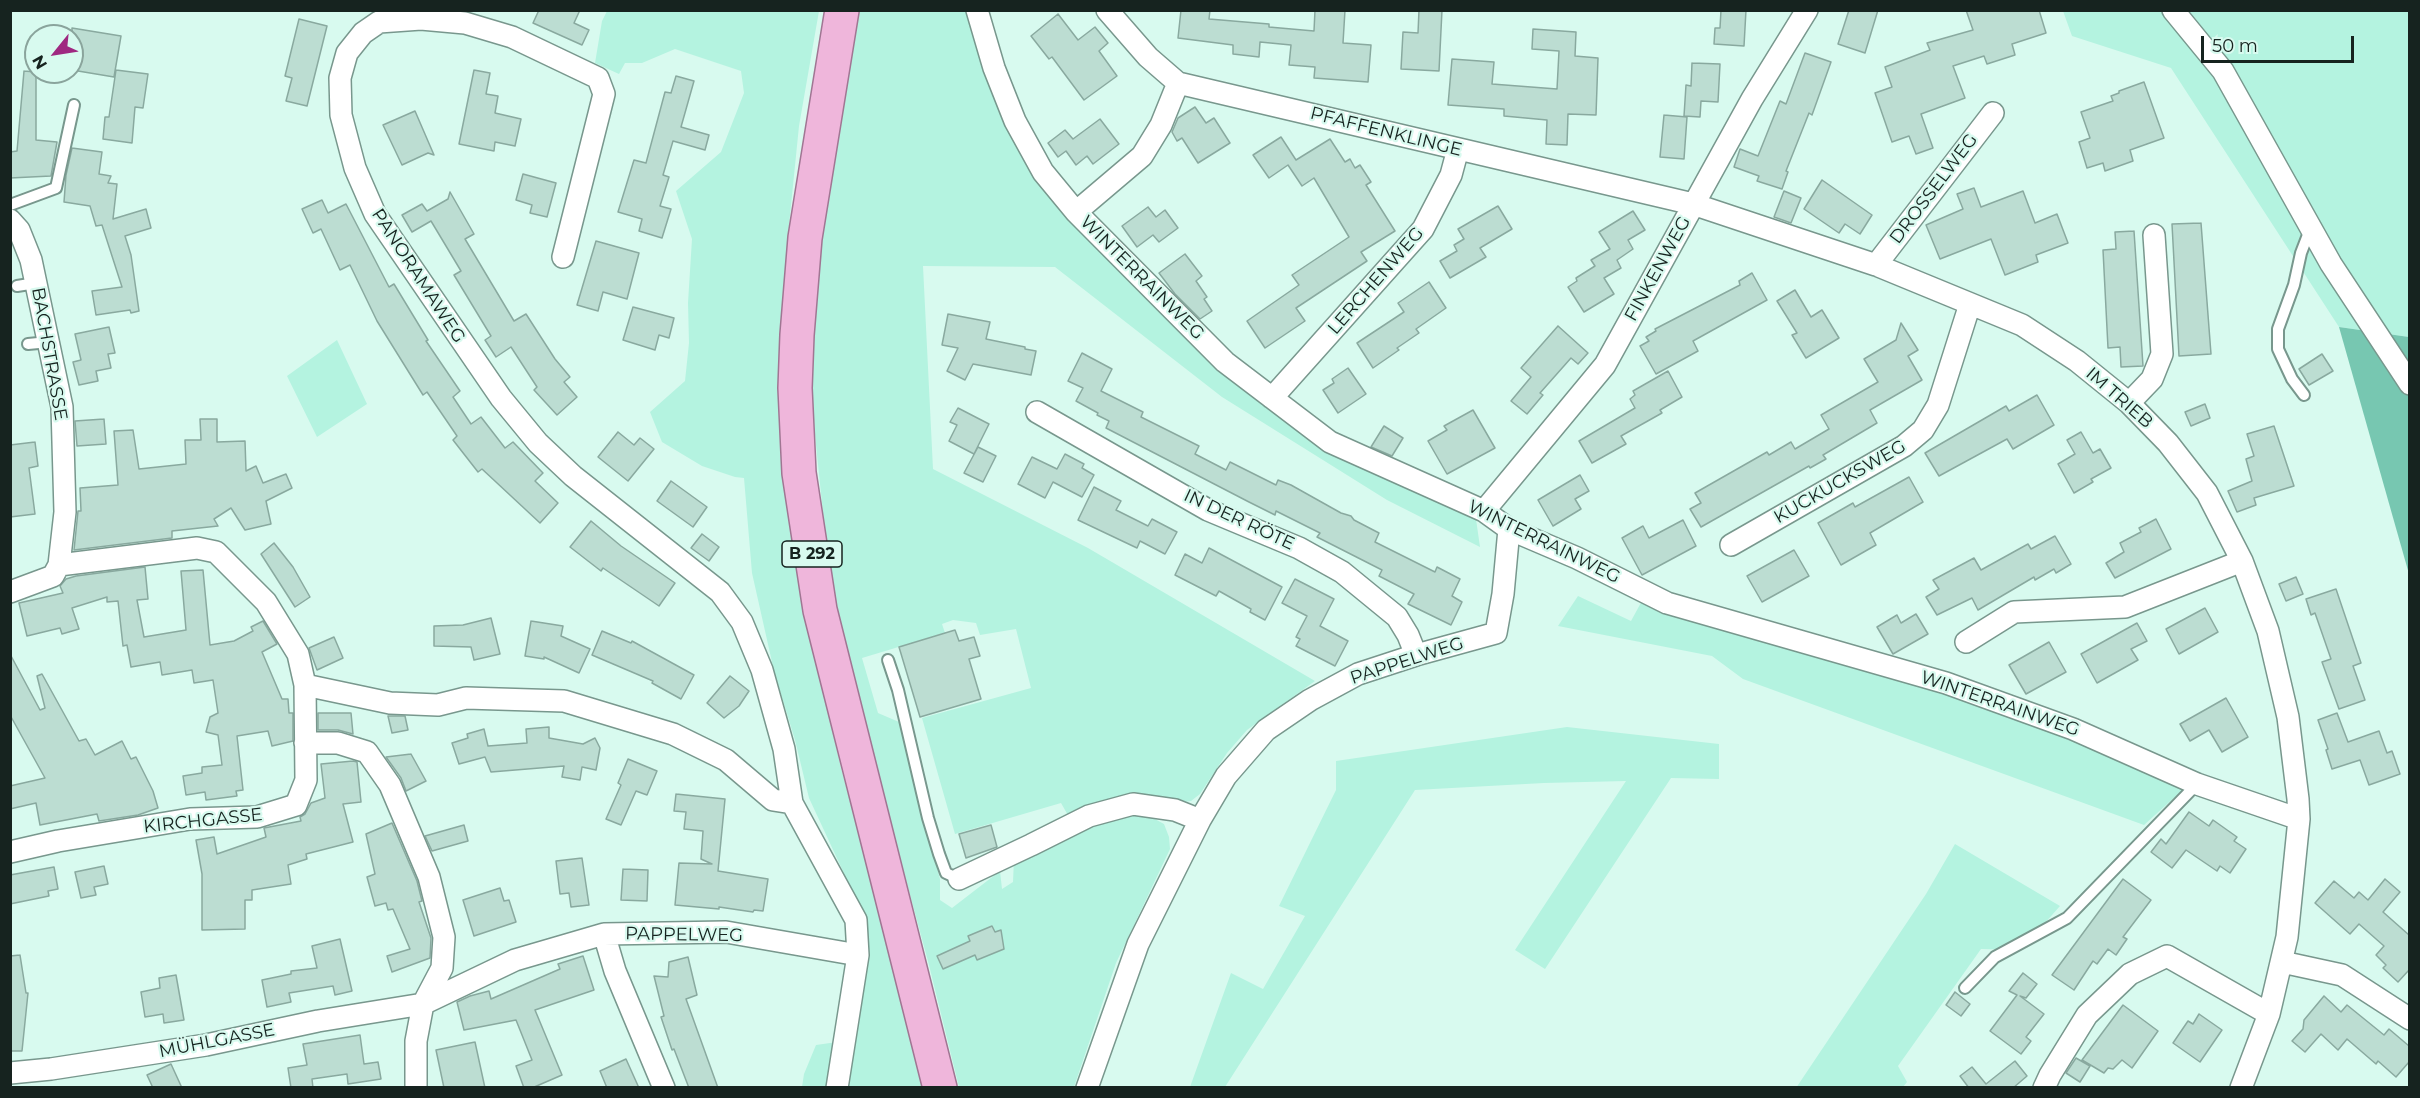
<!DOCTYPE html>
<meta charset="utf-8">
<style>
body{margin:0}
#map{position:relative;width:2420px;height:1098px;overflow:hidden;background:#d8faef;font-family:Montserrat,sans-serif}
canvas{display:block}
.frame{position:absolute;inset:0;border:12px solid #16231f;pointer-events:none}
.north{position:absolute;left:24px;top:24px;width:60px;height:60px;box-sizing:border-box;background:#d8faef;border:2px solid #8aa49c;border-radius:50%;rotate:240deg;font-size:16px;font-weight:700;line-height:24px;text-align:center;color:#16231f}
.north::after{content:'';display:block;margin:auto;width:21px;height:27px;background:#9f2881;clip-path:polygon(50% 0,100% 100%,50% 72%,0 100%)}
.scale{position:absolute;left:2201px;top:36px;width:153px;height:27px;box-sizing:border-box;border:3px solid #16231f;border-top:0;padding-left:8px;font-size:18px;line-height:21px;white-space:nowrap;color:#16231f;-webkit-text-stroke:4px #d8faef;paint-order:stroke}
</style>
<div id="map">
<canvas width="2420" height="1098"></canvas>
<div class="frame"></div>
<div class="north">N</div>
<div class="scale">50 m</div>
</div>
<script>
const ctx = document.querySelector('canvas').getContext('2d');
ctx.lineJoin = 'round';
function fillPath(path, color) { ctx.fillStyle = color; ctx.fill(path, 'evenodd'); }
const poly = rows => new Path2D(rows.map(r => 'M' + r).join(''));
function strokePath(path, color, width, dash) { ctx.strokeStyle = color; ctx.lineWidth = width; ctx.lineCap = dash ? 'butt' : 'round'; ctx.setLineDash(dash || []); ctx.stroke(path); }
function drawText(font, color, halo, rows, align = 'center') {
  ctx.font = font + ' Montserrat,sans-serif'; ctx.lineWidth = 4.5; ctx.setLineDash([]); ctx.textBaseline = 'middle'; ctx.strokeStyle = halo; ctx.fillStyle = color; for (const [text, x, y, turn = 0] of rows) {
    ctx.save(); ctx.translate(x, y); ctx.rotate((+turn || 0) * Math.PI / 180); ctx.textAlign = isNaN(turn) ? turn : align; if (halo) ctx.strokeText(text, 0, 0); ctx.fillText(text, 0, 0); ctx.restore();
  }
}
fillPath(poly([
 [607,11,819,11,799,126,788,235,783,317,804,596,817,665,841,768,927,1087,802,1087,804,1074,816,1045,851,1040,868,925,809,798,795,740,774,671,752,573,744,478,735,477,702,466,662,442,650,412,685,381,689,343,688,303,692,239,676,191,721,152,744,93,741,71,675,49,642,63,625,63,619,74,595,63,602,21],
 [855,11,966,11,998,106,1222,371,1398,483,1476,519,1480,547,1387,500,1222,397,1055,267,923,266,933,469,1088,548,1315,681,1247,730,1227,753,1200,794,1191,801,1069,817,1061,803,955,834,922,718,1031,688,1016,629,980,635,976,623,953,620,942,624,945,633,862,658,878,713,899,722,940,879,940,900,952,908,1000,871,1002,889,1013,882,1014,859,1073,831,1140,811,1164,824,1169,837,1170,849,1116,963,1074,1087,959,1087,928,961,846,659,827,552,815,435,808,328,816,223],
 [2063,11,2409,11,2409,337,2339,327,2171,68,2072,36],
 [337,340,367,404,317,437,287,376],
 [1578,596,1631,621,1643,599,2028,716,2186,787,2144,825,1743,679,1712,656,1558,626],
 [1567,727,1719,744,1719,779,1671,778,1545,969,1515,950,1626,781,1544,783,1415,790,1225,1087,1190,1087,1231,973,1263,989,1305,916,1279,906,1336,790,1336,761],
 [1955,844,2060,906,2021,950,1981,949,1898,1066,1907,1082,1903,1087,1796,1088,1926,894]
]), '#b4f3e0');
fillPath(poly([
 [2339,327,2409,337,2409,574]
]), '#77c7b1');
const building = poly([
 [539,10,580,10,574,23,589,30,582,45,533,23,539,10],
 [1181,10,1210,10,1209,19,1269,24,1269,27,1314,31,1315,10,1345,10,1343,43,1371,45,1368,82,1314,78,1315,67,1289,65,1291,45,1260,42,1259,57,1233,54,1233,45,1178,38,1181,10],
 [1419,10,1442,10,1439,71,1401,69,1403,32,1418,33,1419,10],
 [1721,10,1746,10,1744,46,1714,44,1715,28,1720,28,1721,10],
 [1849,10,1878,10,1865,53,1838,44,1849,10],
 [1966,10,2039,10,2046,33,2012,44,2015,55,1987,64,1984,56,1953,66,1965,98,1921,114,1933,148,1916,154,1909,136,1892,142,1875,93,1892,87,1885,67,1930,50,1927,43,1973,30,1966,10],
 [1058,14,1078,40,1095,27,1108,43,1099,51,1117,76,1084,100,1052,57,1049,59,1031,36,1058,14],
 [299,19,327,26,307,106,286,101,292,78,285,76,299,19],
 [72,28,121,36,114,77,72,70,72,28],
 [1533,29,1576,32,1575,56,1598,58,1596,115,1568,114,1567,145,1546,144,1547,120,1504,116,1504,109,1448,105,1452,59,1494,62,1492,84,1557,89,1559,51,1532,49,1533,29],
 [1805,53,1831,62,1812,115,1809,113,1786,171,1788,172,1782,189,1757,181,1759,176,1734,167,1740,149,1758,156,1780,101,1786,104,1805,53],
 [1692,63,1720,64,1718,102,1701,101,1700,117,1684,116,1686,85,1691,86,1692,63],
 [116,70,148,74,143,108,135,107,132,143,103,139,105,117,109,117,116,70],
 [474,70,490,73,486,94,498,96,495,113,521,119,515,146,495,142,494,151,459,144,474,70],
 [24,71,36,72,36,140,57,142,51,176,10,178,10,152,17,151,24,71],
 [676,76,694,81,681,127,709,135,705,150,673,141,663,175,669,177,660,206,671,209,662,238,639,231,642,219,618,212,634,160,646,163,665,92,671,93,676,76],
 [2144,82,2164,138,2130,150,2133,161,2105,171,2103,163,2087,168,2079,142,2090,138,2081,112,2113,101,2111,96,2119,93,2119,91,2144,82],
 [1195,107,1206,123,1214,118,1230,143,1198,163,1182,138,1177,141,1172,132,1178,118,1195,107],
 [415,111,434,155,428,153,402,165,383,125,415,111],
 [1664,115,1687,117,1684,159,1660,157,1664,115],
 [1100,119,1119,144,1093,164,1087,156,1076,165,1066,151,1058,157,1048,143,1065,130,1073,139,1100,119],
 [1281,137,1296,160,1330,139,1345,162,1350,159,1355,168,1360,165,1371,182,1366,185,1395,231,1361,252,1367,261,1296,308,1305,321,1265,348,1247,321,1299,285,1292,275,1349,237,1314,178,1302,186,1288,165,1269,178,1253,155,1281,137],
 [72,148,102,152,99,174,111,176,108,183,117,184,113,219,146,209,151,228,125,236,131,255,139,311,131,313,130,310,96,315,92,291,122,287,102,225,96,226,90,206,64,202,66,175,72,148],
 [523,174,556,183,547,217,530,213,532,205,516,200,523,174],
 [1822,180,1872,215,1860,234,1845,224,1839,233,1804,209,1822,180],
 [1974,188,1981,207,2023,191,2035,223,2057,214,2068,243,2036,255,2038,262,2005,275,1991,239,1940,259,1926,225,1963,209,1957,194,1974,188],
 [1784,191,1801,198,1791,223,1774,217,1784,191],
 [450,192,474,234,465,239,514,321,526,314,555,359,570,377,564,382,577,397,557,415,534,390,537,387,511,347,496,357,485,340,491,336,454,275,461,271,431,221,412,232,402,215,422,204,427,211,448,199,450,192],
 [322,200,328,213,346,204,389,287,394,284,428,340,426,341,460,391,453,397,471,424,481,417,505,448,513,442,543,473,535,481,558,503,540,523,482,469,478,472,453,440,457,436,427,392,423,395,377,321,350,265,340,270,321,229,313,233,302,209,322,200],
 [1498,206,1512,229,1480,248,1486,257,1450,278,1440,261,1457,251,1454,245,1464,239,1458,229,1498,206],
 [1148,207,1156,217,1165,210,1178,228,1159,242,1153,235,1137,247,1122,226,1148,207],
 [1633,211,1645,230,1628,240,1633,249,1617,260,1621,268,1604,278,1614,294,1584,312,1568,287,1577,281,1576,278,1595,266,1591,260,1610,249,1599,232,1633,211],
 [2201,223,2211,354,2179,356,2172,224,2201,223],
 [2134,231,2143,366,2121,367,2120,347,2108,348,2103,250,2116,249,2115,232,2134,231],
 [596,241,639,253,627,299,603,292,598,311,577,305,596,241],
 [1185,254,1202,276,1196,281,1207,297,1204,299,1212,311,1200,319,1175,294,1159,273,1185,254],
 [1752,273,1767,300,1693,341,1698,351,1656,374,1640,346,1649,341,1646,337,1656,331,1655,329,1740,285,1739,281,1752,273],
 [1429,282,1446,308,1416,329,1419,333,1397,348,1399,350,1373,368,1357,343,1404,312,1398,303,1429,282],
 [1795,290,1811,317,1822,310,1839,338,1806,358,1792,335,1797,333,1777,301,1795,290],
 [633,307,674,318,669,338,659,335,655,350,623,340,633,307],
 [948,314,990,322,986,339,1025,347,1025,349,1036,351,1031,375,973,364,965,380,947,371,958,348,942,345,948,314],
 [1901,323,1918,350,1908,356,1922,380,1870,410,1877,423,1823,455,1826,459,1810,468,1809,466,1701,527,1690,509,1701,503,1695,493,1767,452,1769,455,1791,442,1795,449,1829,429,1821,415,1878,382,1864,359,1896,340,1901,323],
 [1558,326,1588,353,1578,364,1571,358,1540,393,1543,395,1527,414,1511,401,1531,377,1521,368,1558,326],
 [109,327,115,353,108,354,111,368,96,371,98,381,79,385,73,362,81,360,75,334,109,327],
 [1082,353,1112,369,1101,391,1143,412,1141,417,1199,446,1195,454,1226,470,1230,462,1276,485,1278,480,1291,485,1341,513,1351,516,1354,520,1379,533,1375,542,1435,572,1437,567,1460,579,1452,596,1462,602,1451,625,1408,604,1414,594,1379,576,1382,570,1317,537,1320,533,1276,511,1275,515,1249,502,1106,428,1109,421,1097,415,1098,413,1076,401,1083,388,1068,381,1082,353],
 [2322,354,2333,371,2309,385,2299,369,2322,354],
 [1348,368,1366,394,1338,413,1323,390,1334,383,1332,379,1348,368],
 [1668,371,1682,397,1660,410,1662,413,1621,436,1626,444,1592,463,1579,441,1635,408,1630,399,1635,395,1633,391,1668,371],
 [2037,395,2054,425,2013,449,2007,439,1939,476,1925,453,2006,406,2009,411,2037,395],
 [2205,404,2210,418,2191,426,2185,412,2205,404],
 [958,408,989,424,974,454,949,441,957,425,950,422,958,408],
 [1473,410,1495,448,1447,474,1428,441,1447,430,1444,426,1473,410],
 [104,419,106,444,77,446,75,421,104,419],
 [200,419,217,419,217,442,245,441,246,471,256,466,263,483,286,474,292,488,266,501,271,524,245,530,231,508,214,519,218,526,172,531,172,538,74,550,78,511,81,511,80,488,118,485,114,431,133,430,139,469,186,464,185,440,201,440,200,419],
 [1384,426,1403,438,1392,456,1371,447,1384,426],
 [2274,426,2294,486,2254,498,2256,505,2237,512,2228,491,2252,481,2246,459,2254,456,2247,434,2274,426],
 [618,432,634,445,640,438,654,449,628,481,598,457,618,432],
 [2081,432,2093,453,2100,449,2111,468,2091,479,2093,482,2074,493,2058,464,2075,454,2067,440,2081,432],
 [35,442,38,466,29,468,35,514,10,517,10,445,35,442],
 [978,447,996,456,983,482,964,473,978,447],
 [1065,454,1084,464,1082,468,1094,475,1082,497,1053,482,1045,498,1018,484,1032,457,1057,469,1065,454],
 [1580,475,1589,491,1575,499,1581,509,1553,526,1538,500,1580,475],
 [1909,477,1923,502,1870,533,1876,545,1841,565,1818,523,1853,503,1855,507,1909,477],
 [671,481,707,507,693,527,657,501,671,481],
 [1094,487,1121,501,1116,510,1148,526,1152,519,1177,532,1165,554,1140,541,1137,548,1078,520,1094,487],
 [2156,519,2171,549,2115,578,2106,563,2124,552,2120,543,2141,532,2139,528,2156,519],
 [1683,520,1696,546,1642,575,1622,538,1643,526,1649,538,1683,520],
 [591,521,621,546,675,583,659,606,603,568,601,571,570,547,591,521],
 [702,534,719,547,709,561,691,548,702,534],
 [2055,536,2071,564,2056,573,2054,569,2035,580,2034,577,1978,610,1972,598,1937,615,1926,597,1939,589,1933,580,1974,558,1981,570,2028,544,2031,549,2055,536],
 [274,543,293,567,310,597,295,607,261,554,274,543],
 [1209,548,1282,587,1265,620,1250,612,1251,609,1219,591,1216,596,1175,575,1185,554,1202,563,1209,548],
 [1794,550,1809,576,1762,602,1747,576,1794,550],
 [145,567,148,599,137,600,144,637,186,630,181,571,203,570,210,645,234,641,253,631,251,627,263,621,277,644,262,652,282,699,288,699,289,713,293,713,293,741,272,746,268,731,237,736,243,790,236,791,237,796,206,800,205,792,186,795,183,776,202,773,202,767,222,765,218,735,206,732,210,717,218,713,213,680,194,683,192,670,162,675,160,662,131,667,127,645,123,646,118,601,107,602,107,597,72,608,79,629,62,634,60,628,27,636,19,603,63,593,60,586,66,579,76,576,145,567],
 [2296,577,2303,594,2286,601,2279,584,2296,577],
 [1295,579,1334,599,1320,626,1348,641,1335,666,1296,646,1300,639,1296,637,1307,616,1282,603,1295,579],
 [2336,589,2361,663,2353,666,2365,700,2339,709,2322,662,2331,659,2315,613,2311,615,2306,599,2336,589],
 [2205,608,2218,632,2179,654,2166,629,2205,608],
 [1916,614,1928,634,1893,654,1877,627,1897,615,1901,623,1916,614],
 [491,618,500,654,474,660,471,647,434,646,434,626,463,625,491,618],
 [531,621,563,626,561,636,590,649,579,673,544,657,544,659,525,656,531,621],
 [2137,623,2147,641,2131,649,2138,660,2097,683,2081,654,2137,623],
 [955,630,959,641,974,637,980,656,969,659,981,699,920,717,899,647,955,630],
 [602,631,631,643,632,641,694,675,681,699,652,683,653,681,592,655,602,631],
 [334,637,343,658,317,670,309,648,334,637],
 [2049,642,2066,672,2026,694,2009,665,2049,642],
 [10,654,40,710,45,708,37,676,42,674,79,741,86,739,95,755,122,741,131,759,136,757,153,791,158,808,138,815,99,821,97,814,40,825,36,803,10,809,10,786,45,778,10,715,10,654],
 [730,676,749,691,739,706,724,718,707,703,730,676],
 [2226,698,2248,737,2222,752,2209,730,2190,741,2180,724,2226,698],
 [318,713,351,713,353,734,338,730,318,730,318,713],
 [2337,713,2348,742,2379,731,2387,753,2392,751,2400,774,2369,785,2360,760,2332,769,2326,750,2328,749,2318,720,2337,713],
 [388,716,405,716,408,730,392,733,388,716],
 [549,727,549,738,583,744,595,738,600,748,596,770,582,767,580,780,562,777,564,766,491,772,485,757,459,764,452,743,468,738,467,734,484,729,488,746,527,743,526,729,549,727],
 [411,754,426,781,406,791,401,778,386,757,411,754],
 [628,759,657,771,647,795,636,791,621,825,606,819,621,785,618,783,628,759],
 [353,761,357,762,361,802,343,804,353,842,306,854,307,859,288,865,291,884,252,890,252,900,245,900,245,929,202,930,202,874,196,840,214,837,217,854,266,837,264,828,301,821,300,817,305,814,311,803,325,798,321,764,353,761],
 [676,794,725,799,718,871,768,879,763,911,754,910,753,912,719,907,719,909,675,905,679,863,712,864,701,859,703,831,684,829,686,812,674,811,676,794],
 [2189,812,2209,826,2213,820,2237,837,2234,841,2246,849,2230,873,2220,866,2217,871,2186,850,2172,868,2151,852,2161,839,2166,844,2189,812],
 [392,823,417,881,422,901,419,902,431,938,430,958,392,972,387,956,410,949,393,909,388,910,386,903,375,906,367,877,375,874,366,834,392,823],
 [464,825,468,841,432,851,425,836,464,825],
 [991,825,997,847,966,858,959,834,991,825],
 [582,858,589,905,571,907,569,893,560,894,556,861,582,858],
 [104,866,108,884,94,887,96,895,81,898,75,872,104,866],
 [54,867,58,889,48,891,49,896,10,904,10,875,54,867],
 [623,869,648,870,647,901,621,900,623,869],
 [2123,879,2151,900,2123,937,2127,939,2116,955,2108,949,2097,964,2093,961,2074,990,2052,975,2123,879],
 [2385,879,2400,892,2383,912,2409,935,2409,970,2398,982,2383,968,2386,965,2376,955,2384,946,2359,924,2350,934,2315,903,2334,881,2354,898,2359,892,2368,900,2385,879],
 [500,888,504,901,509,900,516,922,474,936,463,900,500,888],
 [992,926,995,932,1001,930,1004,949,977,960,975,955,943,969,937,956,970,941,968,936,992,926],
 [340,939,352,991,335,995,333,986,289,993,291,1002,267,1007,262,980,291,974,291,971,317,968,312,946,340,939],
 [20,955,26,993,28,993,22,1051,10,1051,10,956,20,955],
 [583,956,594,990,535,1010,562,1075,532,1088,524,1088,516,1066,532,1060,516,1020,464,1030,457,1002,470,996,489,991,491,999,560,969,558,964,583,956],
 [688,957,697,995,686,999,718,1088,689,1088,674,1049,672,1050,661,1017,664,1016,654,976,668,977,669,962,688,957],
 [2023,973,2037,984,2026,998,2020,996,2044,1014,2026,1037,2031,1041,2021,1054,1990,1031,2017,995,2009,991,2023,973],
 [176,975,184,1020,164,1023,163,1014,145,1017,141,992,160,988,159,978,176,975],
 [1955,992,1970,1004,1961,1016,1946,1005,1955,992],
 [2324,996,2341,1012,2347,1005,2384,1035,2389,1029,2409,1046,2409,1062,2396,1077,2378,1061,2376,1064,2347,1039,2338,1050,2321,1034,2305,1052,2292,1041,2303,1029,2304,1020,2324,996],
 [2123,1005,2158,1031,2132,1068,2122,1060,2113,1069,2108,1068,2104,1073,2082,1060,2123,1005],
 [2199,1014,2222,1030,2200,1062,2173,1043,2188,1021,2193,1024,2199,1014],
 [360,1035,364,1064,378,1062,381,1079,348,1084,347,1074,312,1079,313,1088,291,1088,288,1068,307,1065,303,1044,360,1035],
 [475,1042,485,1088,444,1088,436,1050,475,1042],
 [2076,1058,2090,1066,2080,1082,2066,1073,2076,1058],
 [626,1059,639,1088,607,1088,600,1071,626,1059],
 [2015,1061,2027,1076,2013,1088,1969,1088,1960,1076,1972,1067,1986,1084,2015,1061],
 [171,1064,182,1088,153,1088,147,1075,171,1064]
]);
fillPath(building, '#bcddd2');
strokePath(building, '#89a99f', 1.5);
const service = poly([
 [10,205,56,188,74,105],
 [17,286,36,283],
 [28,344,49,342],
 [2304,395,2292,379,2278,349,2278,329,2294,285,2301,253,2311,227],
 [888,660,898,690,928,818,939,854,946,873,959,879],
 [1965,988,1995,957,2067,918,2197,784]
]);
const minor = poly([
 [977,10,994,68,1015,121,1043,172,1076,212,1225,362,1330,442,1484,511,1509,529,1577,558,1667,603,1946,683,2073,729,2197,784,2299,819],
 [1107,10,1148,57,1178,83,1693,204,1876,265,2022,325,2077,361,2129,403,2168,443,2207,493,2242,561,2268,631,2288,717,2298,799,2299,819,2287,937,2269,1014,2241,1088],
 [2173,10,2223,71,2331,264,2410,384],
 [1076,212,1142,156,1161,125,1178,83],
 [10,220,19,230,31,260,62,407,65,512,59,565,53,576,10,592],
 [563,257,604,94,598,78,512,37,465,23,421,19,379,22,363,33,347,53,340,78,341,115,355,168,375,214,501,398,538,443,573,476,720,592,742,622,762,670,784,749,792,803],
 [1876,265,1993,113],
 [1272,398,1423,229,1451,175,1458,149],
 [2129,403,2152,379,2162,354,2154,235],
 [1037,412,1208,510,1299,548,1342,572,1397,617,1408,635,1416,655],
 [1484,511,1605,365,1752,99,1807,10],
 [1731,545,1904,446,1923,430,1938,405,1970,304],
 [1966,642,2014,612,2125,607,2242,561],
 [305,685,390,703,438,705,466,698,564,701,673,734,726,760,773,800,792,803,856,920,858,955],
 [305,743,338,743,367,752,390,785,429,877,444,937,442,968,423,1004,416,1041,416,1088],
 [10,852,58,841,190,819,257,817,296,805,306,780,305,685,298,654,266,602,216,552,197,548,59,565],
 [959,879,1031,845,1089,816,1133,804,1175,810,1200,820],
 [604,934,615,971,664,1088],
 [2282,962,2342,975,2410,1019],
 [10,1073,51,1069,206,1045,318,1021,423,1004,515,960,604,934,726,932,858,955,837,1088],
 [1087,1088,1138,944,1200,820,1226,776,1266,730,1310,700,1358,674,1416,655,1496,633,1503,594,1509,529],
 [2044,1088,2050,1075,2087,1015,2130,974,2167,956,2269,1014]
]);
const trunk = poly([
 [842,10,805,238,797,335,795,388,799,473,820,610,940,1088]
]);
strokePath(service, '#78978d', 14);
strokePath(minor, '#78978d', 24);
strokePath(trunk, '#a07693', 36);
strokePath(service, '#fff', 10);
strokePath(minor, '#fff', 21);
strokePath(trunk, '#efb6db', 33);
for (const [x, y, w] of [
 [812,554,60]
]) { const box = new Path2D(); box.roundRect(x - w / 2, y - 13, w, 26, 4.5); ctx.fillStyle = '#d8faef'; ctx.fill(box); strokePath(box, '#16231f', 1.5); }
drawText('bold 16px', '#16231f', null, [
 ["B 292",812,554]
]);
drawText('18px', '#16231f', '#d8faef', [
 ["PFAFFENKLINGE",1386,132,14],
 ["DROSSELWEG",1934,189,-53],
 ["FINKENWEG",1658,269,-61],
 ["PANORAMAWEG",418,276,57],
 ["WINTERRAINWEG",1142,278,45],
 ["LERCHENWEG",1376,281,-49],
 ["BACHSTRASSE",49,354,80],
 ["IM TRIEB",2119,398,41],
 ["KUCKUCKSWEG",1840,482,-30],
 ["IN DER RÖTE",1239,520,25],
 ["WINTERRAINWEG",1544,542,26],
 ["PAPPELWEG",1407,661,-18],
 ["WINTERRAINWEG",2000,704,19],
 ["KIRCHGASSE",203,821,-6],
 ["PAPPELWEG",684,935,1],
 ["MÜHLGASSE",217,1041,-11]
]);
</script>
